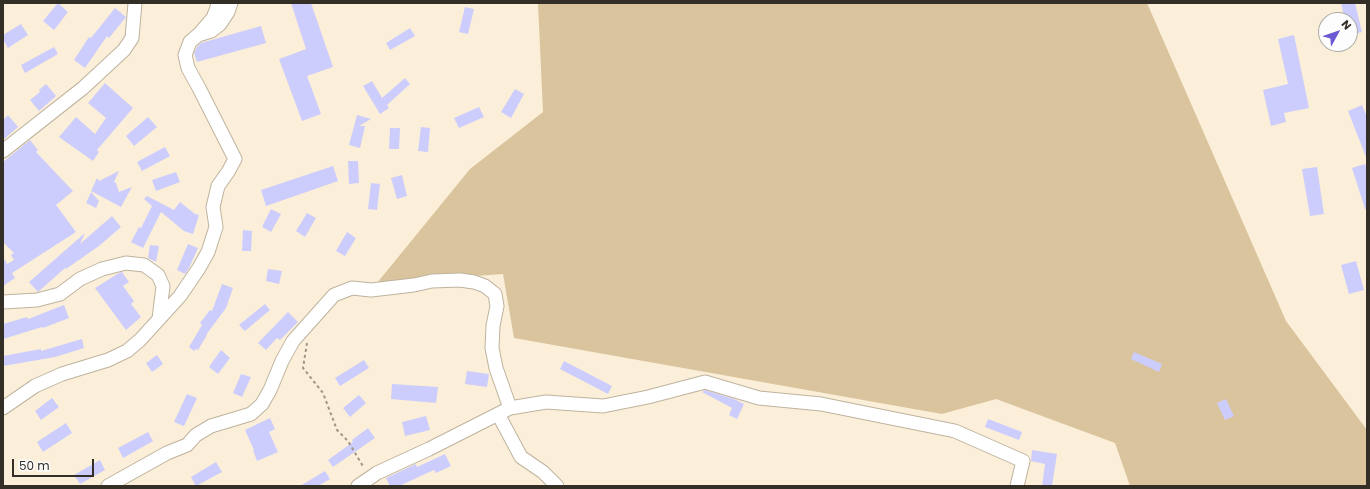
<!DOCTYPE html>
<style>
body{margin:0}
#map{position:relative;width:1370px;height:489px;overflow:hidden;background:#fbefd9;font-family:Poppins,sans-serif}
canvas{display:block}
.frame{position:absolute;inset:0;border:4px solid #332e26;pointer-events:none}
.north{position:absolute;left:1318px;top:12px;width:40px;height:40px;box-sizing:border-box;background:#fdfdfd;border:1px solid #acaaa7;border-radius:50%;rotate:50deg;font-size:11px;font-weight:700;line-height:16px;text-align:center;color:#332e26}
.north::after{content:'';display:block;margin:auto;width:14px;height:18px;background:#695ad3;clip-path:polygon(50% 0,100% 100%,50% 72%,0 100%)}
.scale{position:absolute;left:12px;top:459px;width:82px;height:18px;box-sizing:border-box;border:2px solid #332e26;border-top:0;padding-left:5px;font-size:12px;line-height:14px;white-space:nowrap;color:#332e26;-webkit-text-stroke:3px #fdfdfd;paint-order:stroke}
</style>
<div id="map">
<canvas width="1370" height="489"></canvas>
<div class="frame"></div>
<div class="north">N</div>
<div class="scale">50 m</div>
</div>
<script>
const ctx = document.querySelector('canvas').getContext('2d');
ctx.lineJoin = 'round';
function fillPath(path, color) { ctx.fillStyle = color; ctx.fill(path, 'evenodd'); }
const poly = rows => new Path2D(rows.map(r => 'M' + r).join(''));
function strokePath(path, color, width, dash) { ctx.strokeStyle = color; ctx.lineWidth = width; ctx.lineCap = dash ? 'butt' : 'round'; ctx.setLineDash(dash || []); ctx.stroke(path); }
fillPath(poly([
 [538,3,1147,3,1286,321,1367,430,1367,486,1130,486,1115,443,996,399,942,414,514,338,503,274,377,283,470,169,543,112]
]), '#dac49d');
fillPath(poly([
 [58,3,68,12,54,30,43,21],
 [291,3,311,3,333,67,307,76,321,114,302,121,279,59,306,49],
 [1341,3,1355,3,1362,32,1350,35,1350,20,1345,20],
 [465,7,474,9,468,34,459,32],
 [115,8,126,17,109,38,107,36,85,68,74,60,89,37,91,38],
 [21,24,28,35,8,48,3,40,3,35],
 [261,26,266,43,197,62,194,53,197,47,201,43],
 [410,28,415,36,390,50,386,43],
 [1294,35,1309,108,1284,113,1286,122,1271,126,1263,90,1288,84,1278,39],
 [54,47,58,54,25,73,21,65],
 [405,78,410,84,387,105,389,108,380,114,363,86,372,81,382,98],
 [105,83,133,108,97,150,99,152,93,161,59,137,76,117,95,134,106,118,88,103],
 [46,84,56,96,39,111,30,100,40,92,39,90],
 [515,89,524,94,511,118,501,112],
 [1362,105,1367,117,1366,157,1348,111],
 [479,107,484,117,459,128,454,118],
 [8,115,18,127,3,140,3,120],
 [357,115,371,119,359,126,365,126,360,148,349,145],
 [148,117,157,127,134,146,126,136],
 [421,127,430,128,428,152,418,151],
 [390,128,400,128,399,149,389,149],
 [30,140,38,150,36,152,73,191,56,205,76,232,12,273,15,278,3,286,3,257,7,264,14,260,11,255,14,253,3,242,3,162],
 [165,147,170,156,142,171,137,162],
 [348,161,358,161,359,183,349,184],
 [1365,164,1367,170,1367,209,1365,209,1352,168],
 [333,166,338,181,266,206,261,190],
 [1317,167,1324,214,1310,216,1302,169],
 [119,171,114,182,116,183,119,192,132,187,121,207,91,191,97,178,99,181],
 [176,172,180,182,156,191,152,180],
 [402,175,407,196,397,199,391,178],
 [371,183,380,184,377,210,368,209],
 [91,192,99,201,96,208,86,203],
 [147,196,174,210,180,202,195,214,199,215,193,234,184,231,161,212,143,248,131,242,139,227,141,228,152,206,144,199],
 [271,209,281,214,271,232,262,227],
 [307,213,316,218,305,237,296,231],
 [112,216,121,227,99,246,66,269,65,268,38,292,29,282,85,233,80,244],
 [243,230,252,231,251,251,242,251],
 [347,232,356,238,345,256,336,251],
 [188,244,198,248,189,268,185,274,177,270],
 [150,245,159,246,156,262,148,258],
 [1356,261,1364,290,1349,294,1341,265],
 [268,269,282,271,279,284,266,281],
 [122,272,129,282,123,286,134,301,131,304,141,317,126,330,95,288,119,273],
 [222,284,233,288,226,308,206,335,207,335,198,350,196,349,194,351,189,347,202,325,200,323,210,310,212,311],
 [265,304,270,310,245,331,239,325],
 [64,305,69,318,43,328,42,327,3,339,3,324,27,317,28,319],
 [288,312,298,322,280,340,277,338,266,350,258,343],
 [82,339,84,348,55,357,3,366,3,356,41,349,41,351],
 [221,350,230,358,218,374,209,367],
 [1134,352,1162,364,1159,372,1131,359],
 [157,355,163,364,152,372,146,363],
 [364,360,369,368,340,386,335,378],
 [564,361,612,386,608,394,560,369],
 [467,371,489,374,487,387,465,384],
 [241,374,251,377,242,397,233,393],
 [392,384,438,387,436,403,391,399],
 [705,390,734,399,744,404,737,419,729,415,732,408,702,392],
 [187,394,197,398,184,426,174,422],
 [359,395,366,403,350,417,343,408],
 [52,398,59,407,41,420,35,411],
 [1226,399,1234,416,1225,420,1217,403],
 [426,416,430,430,405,436,402,422],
 [270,418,275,429,269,432,278,452,257,461,253,450,254,450,245,430],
 [988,419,1022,432,1019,440,985,427],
 [66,423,72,433,43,452,37,442],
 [368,428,375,438,333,467,328,460,353,442,352,440],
 [148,432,153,441,123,458,118,448],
 [1032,450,1057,454,1052,486,1042,486,1045,464,1031,461],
 [445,454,451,466,436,473,434,470,399,486,390,486,386,478,416,464,417,467],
 [100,460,105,470,80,484,74,475],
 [216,462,222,472,196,486,191,477],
 [325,471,330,479,318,486,300,486]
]), '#cccdfc');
const street = poly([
 [200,33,213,18,218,5,217,3],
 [3,151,83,88,124,50,132,38,135,3],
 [3,302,37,300,60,294,80,279,102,269,126,263,144,265,158,275,163,286,159,319],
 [3,408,35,386,62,374,108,360,127,351,140,340,180,296,199,268,208,252,216,227,213,207,218,186,228,172,235,159,199,88,188,68,185,55,190,42,198,35,211,31,220,24,228,12,231,3],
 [498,414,521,457,543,472,557,486],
 [108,486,167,453,187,445,196,435,211,426,251,414,262,404,270,390,282,361,293,341,334,295,352,288,371,290,414,285,432,281,460,280,474,282,485,286,495,294,497,306,493,326,492,348,496,368,510,408],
 [358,486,377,473,429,449,510,408,546,402,603,406,648,397,705,382,759,398,821,404,955,431,1023,461,1017,486]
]);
strokePath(street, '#beb39e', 15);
strokePath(poly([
 [307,343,303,368,323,393,337,430,348,441,364,468]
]), '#9f9686', 2, [3, 3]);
strokePath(street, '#fff', 13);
</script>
